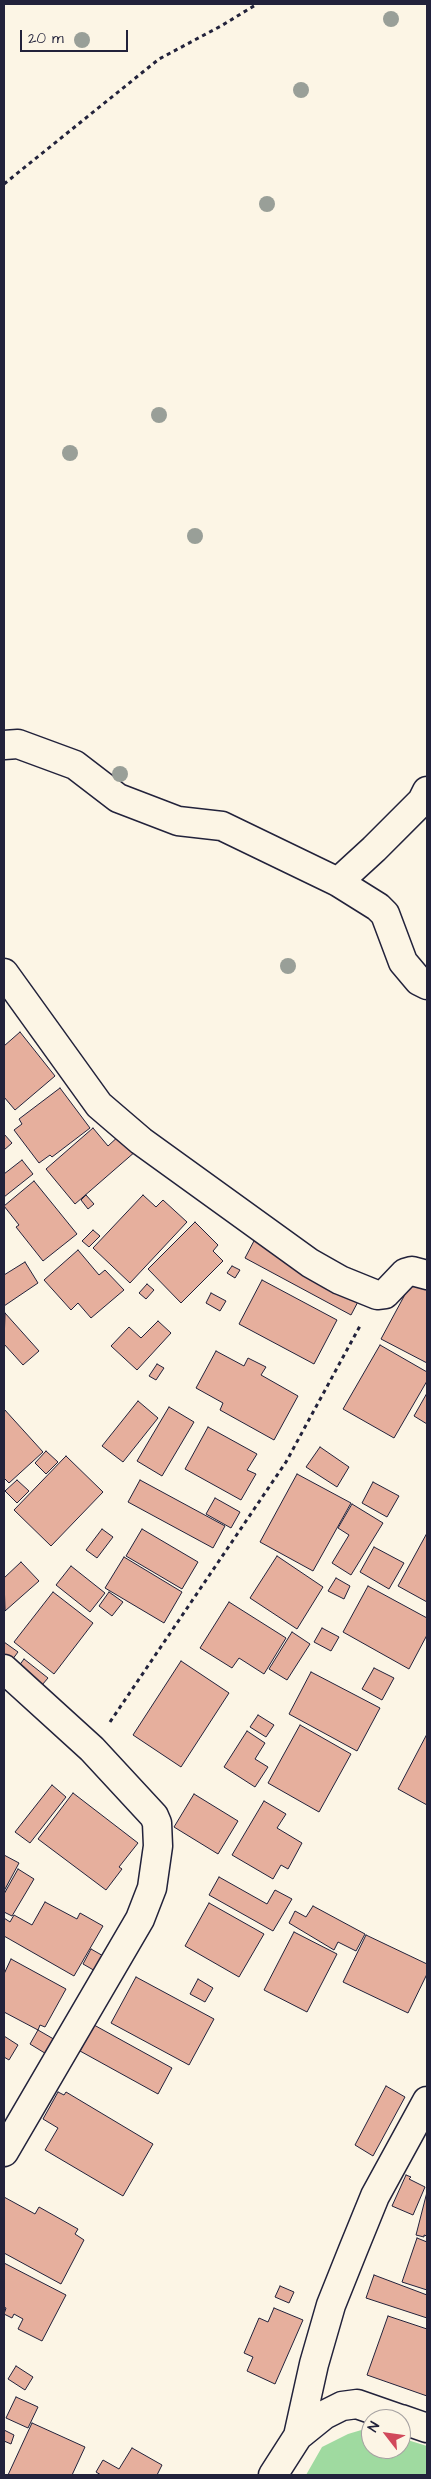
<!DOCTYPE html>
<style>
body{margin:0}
#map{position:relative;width:431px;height:2479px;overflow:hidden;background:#fcf5e5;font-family:"Architects Daughter",sans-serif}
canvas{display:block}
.frame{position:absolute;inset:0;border:5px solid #22223b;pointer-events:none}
.north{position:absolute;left:361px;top:2409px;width:50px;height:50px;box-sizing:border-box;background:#fcf5e5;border:1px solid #a5a1a1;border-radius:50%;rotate:300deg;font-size:14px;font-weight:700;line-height:20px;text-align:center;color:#22223b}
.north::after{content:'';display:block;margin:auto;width:18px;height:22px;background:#d1495b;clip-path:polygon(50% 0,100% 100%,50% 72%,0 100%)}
.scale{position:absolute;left:20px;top:30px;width:108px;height:22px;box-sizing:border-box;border:2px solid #22223b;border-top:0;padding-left:6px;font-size:15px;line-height:18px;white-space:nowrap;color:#22223b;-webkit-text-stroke:4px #fcf5e5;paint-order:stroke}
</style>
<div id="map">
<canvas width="431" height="2479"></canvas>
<div class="frame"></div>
<div class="north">N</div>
<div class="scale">20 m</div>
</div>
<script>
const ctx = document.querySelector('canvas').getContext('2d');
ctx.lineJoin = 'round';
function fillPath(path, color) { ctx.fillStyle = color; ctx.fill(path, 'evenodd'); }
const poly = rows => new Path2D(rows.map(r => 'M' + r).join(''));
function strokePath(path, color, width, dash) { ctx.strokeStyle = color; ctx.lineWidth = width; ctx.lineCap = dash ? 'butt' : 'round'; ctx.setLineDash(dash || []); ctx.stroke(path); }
fillPath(poly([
 [368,2428,371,2429,371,2449,401,2449,401,2438,427,2446,427,2475,306,2475,322,2447,348,2434]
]), '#9fdaa0');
const building = poly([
 [20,1032,55,1076,15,1110,4,1097,4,1046,20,1032],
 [60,1088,90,1128,52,1157,50,1155,39,1163,14,1130,22,1124,19,1119,60,1088],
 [93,1128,108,1146,121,1134,136,1151,75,1204,46,1169,93,1128],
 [4,1134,12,1143,4,1150,4,1134],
 [22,1160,33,1174,4,1197,4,1174,22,1160],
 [34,1181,77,1234,43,1261,16,1227,19,1225,4,1206,34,1181],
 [86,1195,94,1204,88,1209,81,1200,86,1195],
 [143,1195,156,1207,163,1200,187,1222,130,1283,93,1248,143,1195],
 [195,1222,218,1245,213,1251,223,1261,181,1303,148,1269,195,1222],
 [93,1230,100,1236,89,1247,82,1241,93,1230],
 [255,1239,361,1296,351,1315,245,1258,255,1239],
 [78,1250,99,1275,105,1270,124,1290,91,1318,78,1303,71,1310,44,1280,78,1250],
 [25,1262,38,1283,4,1306,4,1275,25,1262],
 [232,1266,240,1270,235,1278,227,1273,232,1266],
 [416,1274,427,1280,427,1363,381,1339,416,1274],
 [262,1280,337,1320,314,1364,239,1324,262,1280],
 [147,1284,154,1290,146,1299,139,1293,147,1284],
 [211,1293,226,1301,220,1311,206,1303,211,1293],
 [5,1313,39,1351,23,1365,4,1344,5,1313],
 [158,1321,171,1333,137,1370,111,1346,129,1327,141,1338,158,1321],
 [380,1345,427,1372,427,1381,394,1438,343,1409,380,1345],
 [216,1351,244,1366,248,1358,266,1367,261,1375,298,1396,274,1440,220,1410,223,1403,196,1388,216,1351],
 [157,1364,164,1368,156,1380,149,1376,157,1364],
 [427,1393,427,1424,414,1416,427,1393],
 [138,1401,158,1418,123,1462,102,1446,138,1401],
 [169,1407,194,1422,162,1476,137,1461,169,1407],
 [4,1409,43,1452,9,1483,4,1478,4,1409],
 [208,1427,257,1454,247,1470,256,1474,241,1500,185,1469,208,1427],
 [320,1447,349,1467,337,1487,306,1467,320,1447],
 [46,1451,58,1462,46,1474,35,1463,46,1451],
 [66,1456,103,1492,51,1546,14,1510,66,1456],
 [297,1474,351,1503,313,1571,260,1542,297,1474],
 [17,1480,29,1491,17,1503,5,1491,17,1480],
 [140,1480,225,1526,213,1548,128,1502,140,1480],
 [373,1482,399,1496,387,1517,362,1503,373,1482],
 [215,1498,240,1512,231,1528,206,1514,215,1498],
 [352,1504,383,1523,351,1575,332,1563,349,1535,338,1528,352,1504],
 [102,1529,113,1537,97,1558,86,1550,102,1529],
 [142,1529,198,1562,182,1589,126,1556,142,1529],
 [427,1533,427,1602,398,1586,427,1533],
 [374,1547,404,1563,389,1589,360,1572,374,1547],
 [277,1556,323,1587,297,1629,250,1598,277,1556],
 [124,1557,182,1592,164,1623,105,1588,124,1557],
 [21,1562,39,1581,5,1611,4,1578,21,1562],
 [71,1566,105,1593,90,1612,56,1585,71,1566],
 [336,1578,350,1586,344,1599,328,1591,336,1578],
 [368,1586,427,1618,427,1635,409,1669,343,1632,368,1586],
 [53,1592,93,1623,54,1674,14,1642,53,1592],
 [109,1592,123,1602,112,1616,99,1606,109,1592],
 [229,1602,286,1638,264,1674,239,1658,232,1668,200,1648,229,1602],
 [322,1628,339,1637,331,1651,314,1642,322,1628],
 [292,1632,310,1644,287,1680,269,1669,292,1632],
 [4,1642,18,1652,9,1664,4,1660,4,1642],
 [24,1659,48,1678,36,1692,13,1674,24,1659],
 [181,1661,229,1693,181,1767,133,1735,181,1661],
 [374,1668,394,1678,382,1700,362,1689,374,1668],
 [311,1672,380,1708,357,1751,289,1714,311,1672],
 [258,1715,274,1725,266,1737,250,1727,258,1715],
 [300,1725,351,1754,319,1812,268,1783,300,1725],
 [247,1731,265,1743,255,1759,268,1767,255,1787,224,1767,247,1731],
 [427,1734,427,1805,398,1789,427,1734],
 [52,1785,66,1797,30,1843,15,1832,52,1785],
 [73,1793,138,1843,119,1867,122,1869,106,1890,38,1839,73,1793],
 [194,1794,238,1821,218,1854,174,1827,194,1794],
 [264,1801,286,1814,277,1828,302,1843,288,1869,281,1865,273,1879,232,1855,264,1801],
 [4,1855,19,1863,4,1891,4,1855],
 [18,1869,34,1879,12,1916,4,1912,4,1894,18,1869],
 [219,1877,267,1904,275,1890,292,1899,273,1931,209,1895,219,1877],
 [45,1902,77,1919,80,1913,103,1926,74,1976,4,1936,4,1918,10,1922,14,1915,32,1925,45,1902],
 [209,1903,264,1934,239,1977,185,1946,209,1903],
 [313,1906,365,1934,356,1951,338,1942,334,1950,289,1923,295,1911,306,1917,313,1906],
 [294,1932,337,1954,307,2012,264,1990,294,1932],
 [366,1935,427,1964,427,1974,408,2013,343,1982,366,1935],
 [91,1949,105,1957,97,1972,83,1964,91,1949],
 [11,1959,66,1989,45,2027,40,2025,38,2030,4,2012,4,1974,11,1959],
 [136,1977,214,2019,189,2065,111,2023,136,1977],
 [198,1979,213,1988,205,2002,190,1994,198,1979],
 [94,2025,172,2068,158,2094,80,2051,94,2025],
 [38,2030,57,2041,48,2055,30,2044,38,2030],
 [4,2036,18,2045,9,2060,4,2057,4,2036],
 [386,2086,405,2097,373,2156,355,2145,386,2086],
 [58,2092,64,2095,66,2092,153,2144,123,2196,45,2150,58,2128,43,2119,58,2092],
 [406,2175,411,2177,409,2179,425,2187,413,2215,392,2206,406,2175],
 [427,2192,427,2236,424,2235,424,2237,416,2235,427,2192],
 [4,2197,35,2214,39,2207,78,2229,75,2234,84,2240,61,2284,4,2253,4,2197],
 [417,2238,427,2242,427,2290,402,2282,417,2238],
 [4,2263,66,2295,42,2341,18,2329,23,2319,14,2314,12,2318,4,2314,6,2308,4,2307,4,2263],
 [374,2275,427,2295,427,2318,366,2298,374,2275],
 [280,2286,294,2292,289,2303,275,2297,280,2286],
 [274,2308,303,2320,275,2384,247,2371,253,2357,244,2353,259,2318,268,2322,274,2308],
 [388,2316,427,2329,427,2396,367,2375,388,2316],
 [16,2366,33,2377,25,2390,8,2379,16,2366],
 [16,2397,38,2407,28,2428,6,2418,16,2397],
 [32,2423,85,2447,72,2475,8,2475,32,2423],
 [4,2430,14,2435,11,2444,4,2441,4,2430],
 [132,2448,162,2465,157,2475,101,2475,96,2472,103,2460,119,2469,132,2448]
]);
fillPath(building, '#e6af9d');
strokePath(building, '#22223b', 1);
const minor = poly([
 [4,745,18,744,75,765,118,798,178,821,222,826,338,882,378,907,385,914,403,962,419,981,427,985],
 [338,882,374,849,422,801,427,791],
 [4,973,99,1105,141,1141,310,1263,340,1280,377,1295,385,1294,405,1273,412,1271,427,1275],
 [4,1669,92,1749,154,1816,157,1823,158,1846,152,1888,140,1919,4,2152],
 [401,2419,427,2428],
 [298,2436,324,2415,342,2406,357,2404,400,2419],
 [273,2475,298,2436,314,2364,331,2305,353,2250,375,2196,427,2101]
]);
strokePath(minor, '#22223b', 31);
strokePath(poly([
 [4,184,159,59,221,26,257,4],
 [110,1722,286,1462,361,1324]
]), '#22223b', 3, [4, 4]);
strokePath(minor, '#fcf5e5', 28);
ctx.fillStyle = '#999f98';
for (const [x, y] of [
 [391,19],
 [82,40],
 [301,90],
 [267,204],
 [159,415],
 [70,453],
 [195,536],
 [120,774],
 [288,966]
]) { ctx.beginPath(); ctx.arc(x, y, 8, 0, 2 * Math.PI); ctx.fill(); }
</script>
